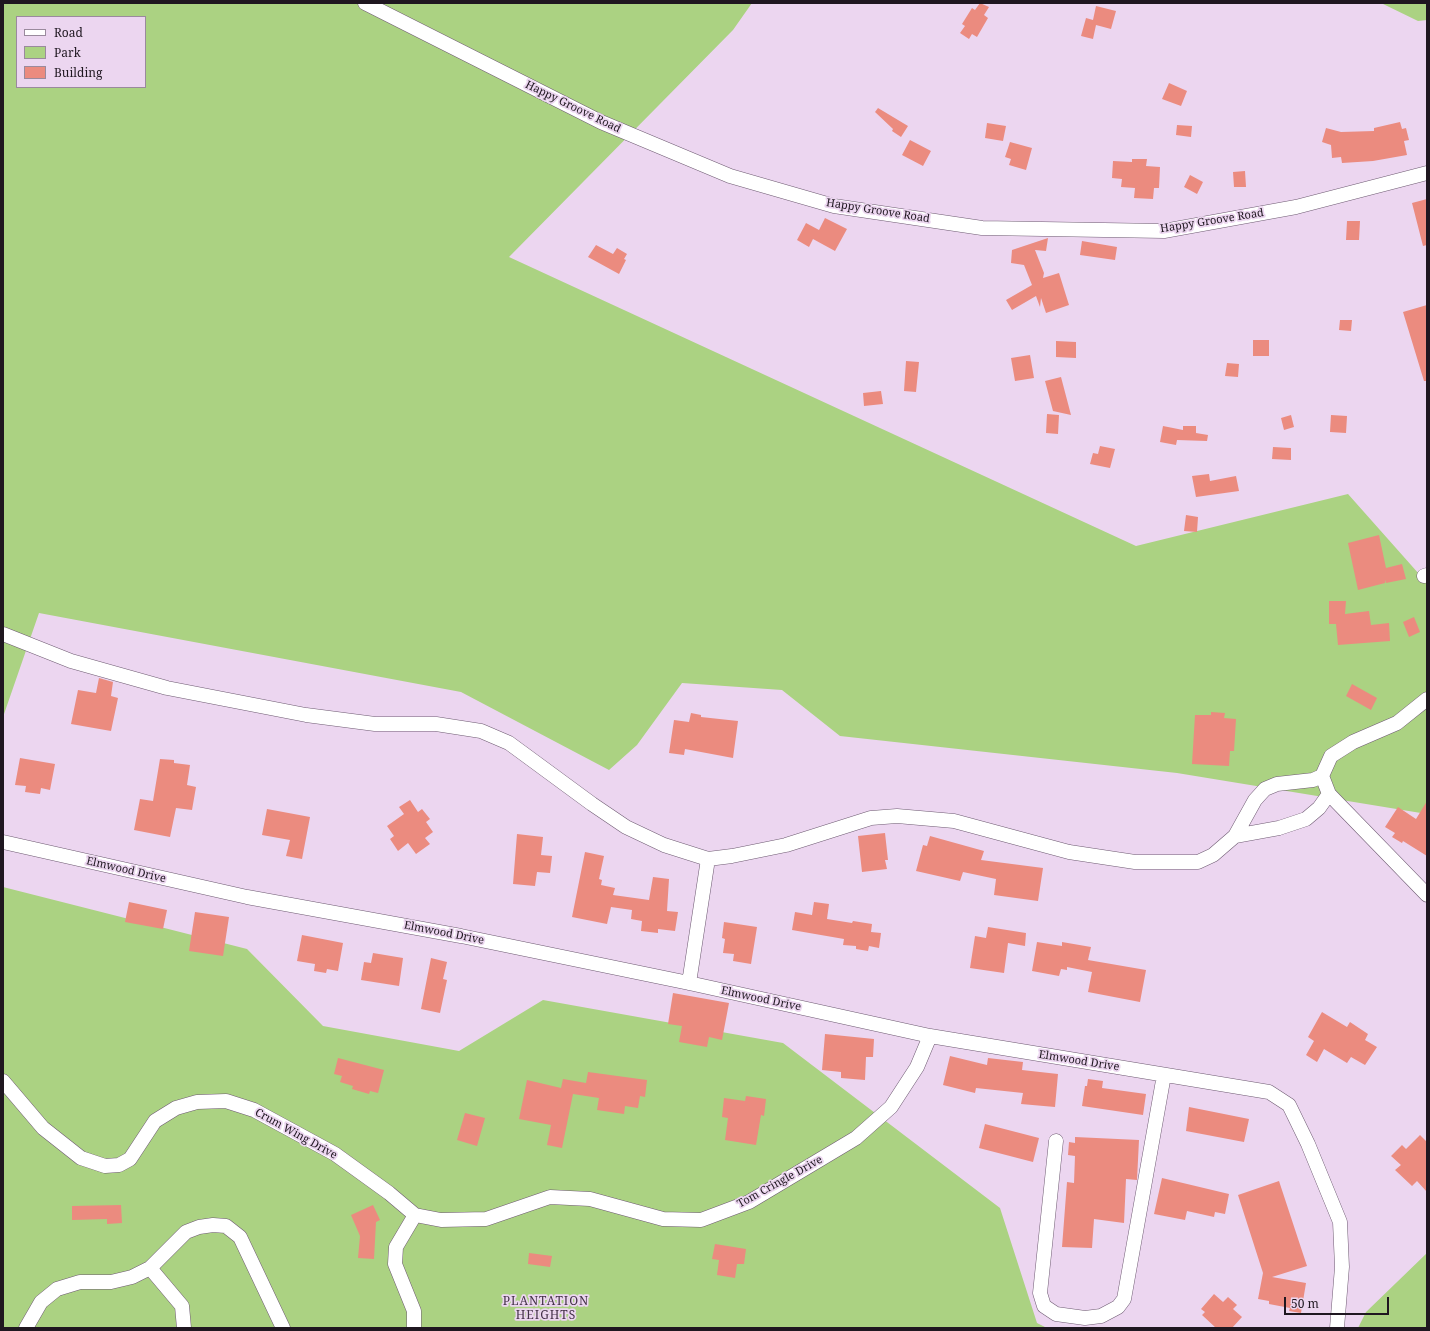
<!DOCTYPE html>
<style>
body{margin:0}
#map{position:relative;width:1430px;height:1331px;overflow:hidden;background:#ecd6f0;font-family:"Noto Serif",serif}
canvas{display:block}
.frame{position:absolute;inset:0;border:4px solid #1f1720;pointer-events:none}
.legend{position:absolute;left:16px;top:16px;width:130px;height:72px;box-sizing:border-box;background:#ecd6f0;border:1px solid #9a8a9d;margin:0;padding:5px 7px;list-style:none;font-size:12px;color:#1f1720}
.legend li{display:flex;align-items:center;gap:8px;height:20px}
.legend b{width:20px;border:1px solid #9a8a9d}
.scale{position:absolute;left:1284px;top:1297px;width:105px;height:18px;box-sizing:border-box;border:2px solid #1f1720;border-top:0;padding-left:5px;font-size:12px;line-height:14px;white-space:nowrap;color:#1f1720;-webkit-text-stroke:3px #ecd6f0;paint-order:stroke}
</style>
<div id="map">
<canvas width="1430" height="1331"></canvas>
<div class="frame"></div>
<ul class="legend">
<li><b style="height:5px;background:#fff"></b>Road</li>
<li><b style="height:11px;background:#abd282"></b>Park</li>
<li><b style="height:11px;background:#eb8b7f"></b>Building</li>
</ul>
<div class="scale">50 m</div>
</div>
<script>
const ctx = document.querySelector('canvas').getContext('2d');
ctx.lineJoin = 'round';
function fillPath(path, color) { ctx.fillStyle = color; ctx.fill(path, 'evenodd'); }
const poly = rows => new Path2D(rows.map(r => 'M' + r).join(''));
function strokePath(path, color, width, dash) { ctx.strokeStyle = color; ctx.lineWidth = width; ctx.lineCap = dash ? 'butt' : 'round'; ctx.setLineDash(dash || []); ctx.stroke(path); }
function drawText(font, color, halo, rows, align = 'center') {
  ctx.font = font + ' "Noto Serif",serif'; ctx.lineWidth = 3.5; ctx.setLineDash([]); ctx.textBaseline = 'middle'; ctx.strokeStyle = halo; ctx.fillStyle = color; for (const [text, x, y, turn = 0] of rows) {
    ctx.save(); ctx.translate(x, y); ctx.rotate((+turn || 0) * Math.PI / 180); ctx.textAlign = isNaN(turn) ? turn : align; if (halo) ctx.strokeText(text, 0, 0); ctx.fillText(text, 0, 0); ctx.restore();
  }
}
fillPath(poly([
 [3,3,752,3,733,30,509,257,1136,546,1348,494,1427,583,1427,814,1177,773,840,736,782,690,682,683,637,745,609,770,461,692,39,613,3,717],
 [17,17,145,17,145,87,17,87],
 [1381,3,1427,3,1427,20,1418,21],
 [3,887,247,949,323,1026,459,1051,543,1000,783,1043,1000,1208,1037,1323,1047,1328,3,1328],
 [1427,1253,1427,1328,1358,1328,1366,1312]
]), '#abd282');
fillPath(poly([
 [980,3,989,7,984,15,988,18,977,37,972,34,969,39,960,33,965,26,962,24,972,8,975,10],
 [1096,6,1116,11,1111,29,1096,25,1093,39,1081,36,1086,18,1093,20],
 [1169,83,1187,91,1181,106,1162,99],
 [878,108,908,126,901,137,892,131,893,129,875,112],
 [1400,122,1402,129,1406,128,1409,140,1404,141,1407,155,1373,161,1342,163,1341,157,1332,158,1331,145,1322,142,1326,128,1341,132,1374,131,1374,128],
 [987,123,1006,126,1003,141,985,138],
 [1177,125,1192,126,1191,137,1176,135],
 [910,140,931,151,923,166,902,155],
 [1010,142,1032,148,1026,170,1009,165,1011,159,1005,157],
 [1132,159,1147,159,1146,166,1160,167,1159,188,1154,188,1153,199,1134,198,1135,188,1121,187,1122,179,1112,178,1113,161,1132,162],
 [1245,171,1246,187,1234,187,1233,172],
 [1190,175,1203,182,1197,194,1184,187],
 [1427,199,1427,245,1423,246,1412,203],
 [825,218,847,229,835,251,813,239,809,247,797,240,806,223,819,230],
 [1347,221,1360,221,1359,240,1346,240],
 [1048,238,1046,251,1035,250,1044,273,1043,278,1059,273,1069,305,1046,313,1041,298,1040,307,1036,296,1012,310,1006,300,1032,285,1024,265,1011,263,1012,250],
 [1082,241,1117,247,1115,260,1080,255],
 [596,245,613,254,617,248,627,254,624,259,626,260,619,274,588,257],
 [1427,305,1427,381,1424,381,1403,312],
 [1340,320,1352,320,1351,331,1339,330],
 [1253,340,1269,340,1269,356,1253,356],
 [1056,341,1076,342,1076,358,1056,357],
 [1030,355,1034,378,1015,381,1011,358],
 [906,361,919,362,916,392,904,391],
 [1227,363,1239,364,1238,377,1225,376],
 [1061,377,1071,415,1053,411,1045,381],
 [881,391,883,404,864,406,863,393],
 [1047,414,1059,415,1058,434,1046,433],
 [1291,415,1294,427,1284,430,1281,418],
 [1331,415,1347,416,1346,433,1330,432],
 [1163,426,1183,430,1183,426,1196,426,1196,433,1208,435,1207,441,1177,440,1176,445,1160,442],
 [1100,446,1115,449,1110,468,1090,464,1093,453,1098,454],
 [1273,447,1291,448,1291,460,1272,459],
 [1209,474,1210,481,1236,476,1239,491,1196,497,1192,476],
 [1186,515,1198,517,1197,532,1184,531],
 [1379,535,1386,568,1402,564,1406,579,1386,583,1385,580,1385,583,1358,590,1348,543],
 [1329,601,1346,601,1345,614,1369,611,1371,625,1389,623,1390,641,1338,645,1336,624,1329,624],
 [1414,617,1420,632,1409,637,1403,622],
 [99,678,113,682,111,696,118,698,111,731,71,724,78,690,96,693],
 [1352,684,1377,698,1371,710,1346,696],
 [1211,712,1225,713,1224,718,1236,719,1234,751,1230,751,1229,766,1192,764,1195,715,1211,715],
 [691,713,701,715,701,717,738,721,733,758,685,749,684,755,669,753,674,720,689,722],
 [20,758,55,764,50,790,41,788,40,794,25,792,26,786,15,785],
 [160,759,174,760,174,763,190,765,187,785,196,787,192,810,176,808,170,837,134,830,140,799,153,801],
 [410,800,418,812,422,809,430,819,426,822,433,832,425,838,430,844,416,854,408,843,398,851,390,839,394,836,387,826,404,814,399,807],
 [1427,801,1427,856,1403,841,1402,843,1392,837,1395,833,1385,827,1398,807,1416,819],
 [267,809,310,817,302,859,286,856,290,840,262,835],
 [885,833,888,860,885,860,887,869,862,872,858,836],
 [517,834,543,837,541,855,552,856,550,873,537,872,535,886,513,884],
 [930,836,984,851,981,860,1043,868,1038,901,994,895,996,879,963,872,960,881,916,871,923,845,927,846],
 [585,852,604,856,599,879,602,880,601,885,615,888,613,895,649,900,653,877,669,879,667,911,678,912,675,931,658,929,658,933,641,931,642,921,631,919,632,910,611,907,607,924,572,917],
 [129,902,167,910,163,929,125,922],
 [814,902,829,904,827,919,852,923,853,921,872,924,871,932,881,933,879,948,869,946,868,951,856,949,856,946,843,945,844,939,792,930,795,912,812,915],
 [195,912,229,917,223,956,189,951],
 [724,922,757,927,751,964,733,961,734,954,723,953,725,939,722,938],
 [988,927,1026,933,1025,946,1008,943,1004,973,970,968,975,936,986,938],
 [302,935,343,943,338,971,327,969,326,973,314,971,315,964,297,961],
 [1037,942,1062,946,1062,942,1091,947,1088,960,1146,970,1140,1002,1088,992,1092,972,1067,967,1067,970,1061,969,1059,976,1032,971],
 [373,953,403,958,399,986,361,980,364,962,371,963],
 [431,958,447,962,443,979,447,980,440,1013,421,1009],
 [673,993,729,1003,722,1040,709,1037,707,1047,679,1042,682,1026,668,1024],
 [1322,1012,1347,1027,1350,1022,1368,1034,1365,1040,1377,1047,1365,1065,1351,1057,1347,1063,1324,1049,1317,1062,1306,1055,1314,1041,1308,1037],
 [825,1034,874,1039,873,1057,866,1057,865,1080,841,1078,841,1072,822,1070],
 [950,1056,987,1065,988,1058,1023,1062,1022,1070,1058,1074,1055,1107,1021,1104,1023,1093,976,1088,975,1093,943,1085],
 [338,1058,384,1070,378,1093,370,1091,369,1094,352,1089,353,1086,340,1082,342,1076,334,1074],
 [588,1072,647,1080,645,1097,640,1096,638,1108,625,1106,624,1114,597,1110,599,1098,573,1094,562,1148,547,1145,551,1125,519,1119,527,1080,561,1088,563,1079,586,1083],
 [1088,1079,1103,1081,1102,1088,1146,1094,1143,1115,1082,1106,1085,1086,1087,1086],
 [746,1096,766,1099,764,1116,761,1115,756,1145,725,1140,728,1118,722,1117,724,1098,745,1101],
 [1189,1107,1249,1119,1244,1142,1186,1131],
 [465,1113,485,1118,477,1146,457,1140],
 [985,1124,1039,1138,1033,1162,979,1148],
 [1420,1135,1427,1142,1427,1192,1417,1181,1412,1186,1395,1170,1401,1165,1391,1156,1402,1145,1406,1149],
 [1075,1137,1139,1140,1137,1180,1126,1179,1124,1223,1094,1219,1092,1248,1062,1247,1067,1182,1074,1183,1075,1156,1068,1155,1069,1142,1075,1143],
 [1162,1178,1229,1194,1225,1214,1215,1212,1214,1217,1187,1211,1185,1220,1154,1214],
 [1279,1181,1307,1266,1272,1277,1306,1283,1301,1313,1289,1311,1290,1308,1269,1304,1269,1301,1258,1299,1263,1273,1238,1195],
 [121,1205,122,1223,107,1224,107,1219,72,1220,72,1206],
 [373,1205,380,1220,376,1222,374,1259,358,1258,360,1236,351,1215],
 [715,1244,746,1249,744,1264,737,1264,735,1278,717,1275,719,1260,712,1259],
 [529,1253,552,1256,550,1267,528,1264],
 [1214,1294,1223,1302,1228,1297,1237,1305,1233,1309,1242,1317,1232,1328,1216,1328,1202,1315,1205,1312,1201,1309]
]), '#eb8b7f');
const street = poly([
 [365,3,601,122,730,176,834,206,982,228,1164,231,1296,207,1427,173],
 [1424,576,1427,575],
 [3,634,71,661,167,688,306,715,375,724,436,724,481,731,509,743,592,804,626,827,664,845,708,859,732,856,786,845,871,818,897,816,954,821,1069,852,1135,862,1198,862,1213,855,1235,836,1255,800,1265,789,1277,784,1313,780,1322,776,1331,756,1353,742,1397,723,1427,699],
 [1322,776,1329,794,1427,895],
 [1235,836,1279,828,1306,819,1319,808,1329,794],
 [3,842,247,897,461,936,689,983,930,1036,1269,1092,1289,1105,1308,1144,1340,1222,1342,1267,1337,1328],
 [689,983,708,859],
 [3,1081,43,1128,81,1158,105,1166,119,1165,130,1159,155,1121,176,1108,197,1102,226,1101,254,1110,335,1154,389,1193,415,1215],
 [1056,1141,1040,1293,1044,1306,1056,1314,1085,1318,1101,1316,1118,1307,1124,1299,1164,1075],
 [150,1268,182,1306,184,1328],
 [26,1328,41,1302,57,1289,80,1282,111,1282,132,1277,150,1268,186,1232,199,1227,213,1225,226,1226,240,1237,283,1328],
 [414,1328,414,1311,395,1264,396,1247,415,1215,441,1220,486,1219,550,1197,590,1199,663,1219,701,1220,749,1202,856,1138,891,1107,917,1067,930,1036]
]);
strokePath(street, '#6e5b72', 15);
strokePath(street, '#fff', 14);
drawText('11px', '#1f1720', '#ecd6f0', [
 ["Happy Groove Road",573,107,26],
 ["Happy Groove Road",878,211,9],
 ["Happy Groove Road",1212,221,-9],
 ["Elmwood Drive",126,870,13],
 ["Elmwood Drive",444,933,11],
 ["Elmwood Drive",761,999,12],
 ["Elmwood Drive",1079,1061,9],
 ["Crum Wing Drive",296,1134,29],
 ["Tom Cringle Drive",780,1182,-29]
]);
ctx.letterSpacing = '1px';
drawText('12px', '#443248', '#ecd6f0', [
 ["PLANTATION",546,1302],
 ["HEIGHTS",546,1316]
]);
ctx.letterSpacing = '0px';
</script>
